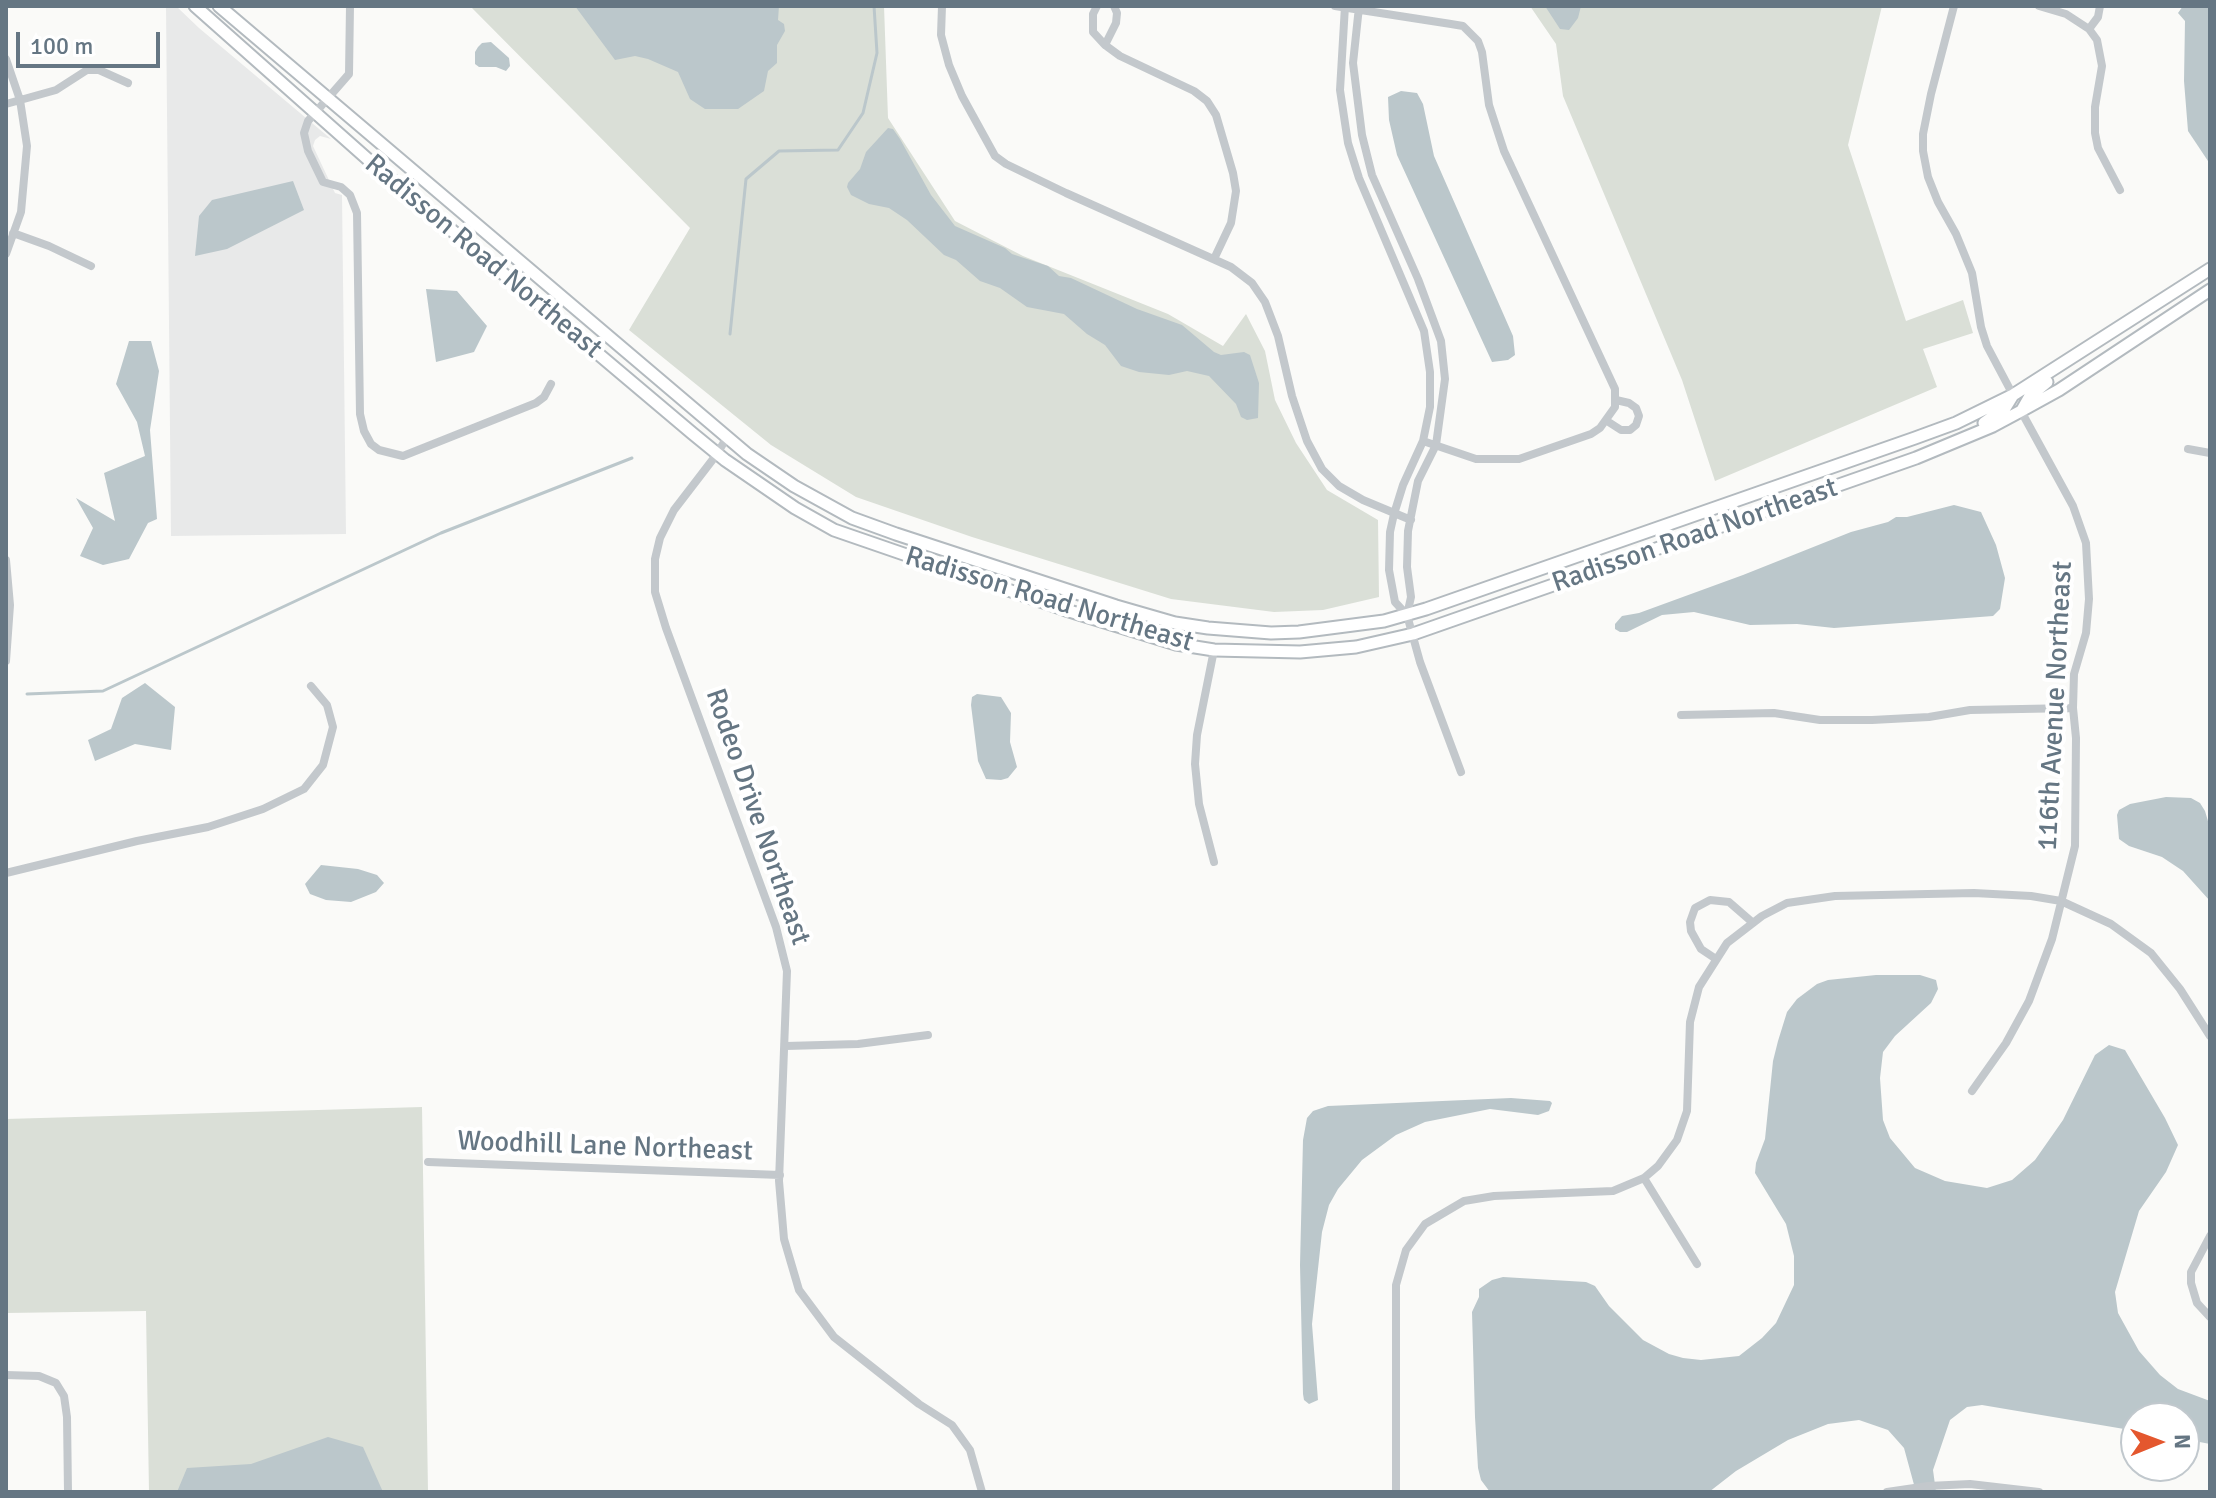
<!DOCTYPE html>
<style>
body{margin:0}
#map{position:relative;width:2216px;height:1498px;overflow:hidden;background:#fafaf8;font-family:Signika,sans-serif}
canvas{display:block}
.frame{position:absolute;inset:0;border:8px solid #657683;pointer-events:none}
.north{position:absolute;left:2120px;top:1402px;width:80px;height:80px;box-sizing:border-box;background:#fff;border:2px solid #c1c8cd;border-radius:50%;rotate:89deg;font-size:22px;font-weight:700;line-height:32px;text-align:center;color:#657683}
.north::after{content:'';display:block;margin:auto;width:28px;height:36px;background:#e4572e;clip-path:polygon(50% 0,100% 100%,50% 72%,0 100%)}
.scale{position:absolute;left:16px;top:32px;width:144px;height:36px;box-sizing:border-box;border:4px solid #657683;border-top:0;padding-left:10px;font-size:24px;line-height:28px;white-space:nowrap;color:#657683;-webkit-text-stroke:6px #fff;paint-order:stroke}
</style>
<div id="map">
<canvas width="2216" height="1498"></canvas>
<div class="frame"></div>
<div class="north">N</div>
<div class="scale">100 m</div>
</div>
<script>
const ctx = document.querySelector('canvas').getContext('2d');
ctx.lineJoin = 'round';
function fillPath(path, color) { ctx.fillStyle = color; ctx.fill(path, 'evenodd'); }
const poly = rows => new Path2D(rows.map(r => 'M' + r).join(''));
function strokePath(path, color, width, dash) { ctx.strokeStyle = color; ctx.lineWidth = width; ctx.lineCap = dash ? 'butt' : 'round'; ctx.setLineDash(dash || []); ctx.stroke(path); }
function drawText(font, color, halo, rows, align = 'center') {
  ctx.font = font + ' Signika,sans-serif'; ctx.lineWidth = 8; ctx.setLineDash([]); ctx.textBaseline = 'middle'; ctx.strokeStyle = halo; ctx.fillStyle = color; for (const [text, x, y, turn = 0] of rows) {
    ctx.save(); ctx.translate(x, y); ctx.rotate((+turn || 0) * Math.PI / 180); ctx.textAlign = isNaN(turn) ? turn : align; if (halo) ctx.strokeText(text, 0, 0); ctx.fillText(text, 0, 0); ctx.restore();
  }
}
fillPath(poly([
 [166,6,176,6,199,28,331,139,320,136,315,140,313,146,335,193,342,195,346,534,171,536]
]), '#e8e9e9');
fillPath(poly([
 [470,6,884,6,888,118,955,221,1023,256,1168,314,1223,346,1246,314,1265,351,1275,400,1296,443,1327,490,1378,520,1379,597,1323,610,1274,612,1171,599,972,537,856,497,771,445,629,330,690,228],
 [1530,6,1882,6,1848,145,1906,321,1963,300,1973,333,1923,349,1937,387,1715,481,1682,380,1563,96,1556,44],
 [422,1107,428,1492,149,1492,146,1311,6,1313,6,1119]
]), '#dadfd7');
fillPath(poly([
 [575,6,779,6,778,20,784,24,785,31,777,45,777,63,768,71,764,91,738,109,705,109,690,99,678,72,648,59,635,56,615,60],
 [1545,6,1581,6,1578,18,1569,30,1560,29],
 [2183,6,2210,6,2210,164,2188,131,2184,81,2185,21,2178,13],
 [491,42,509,58,510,66,506,71,496,67,479,67,475,64,475,52,478,47,482,43],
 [1401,91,1417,93,1423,104,1434,156,1513,336,1515,355,1508,360,1492,362,1397,155,1389,120,1388,97],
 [888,128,893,129,900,139,931,195,955,226,1005,248,1012,254,1048,266,1059,276,1071,278,1137,309,1182,325,1214,352,1221,355,1244,352,1250,355,1259,383,1258,418,1247,420,1241,417,1236,404,1209,376,1187,371,1169,375,1139,372,1121,366,1105,345,1087,334,1064,314,1027,307,1000,288,980,281,956,260,944,255,907,220,889,208,869,204,851,195,847,187,848,183,860,169,866,152],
 [293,181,304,210,227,249,195,256,199,216,212,200],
 [426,289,457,291,487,326,474,352,436,362],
 [129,341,151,341,159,371,150,430,157,519,148,523,129,559,103,565,80,556,93,528,76,498,115,521,104,473,145,456,137,422,116,384],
 [1954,505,1981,512,1996,545,2005,578,2000,609,1993,616,1834,628,1797,624,1750,625,1694,612,1662,615,1627,632,1620,632,1615,629,1615,624,1622,616,1639,613,1743,575,1851,532,1888,522,1896,517,1907,517],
 [145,683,175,707,171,750,135,744,95,761,88,740,111,729,122,698],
 [977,694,1001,697,1011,713,1010,742,1017,767,1008,778,1001,780,986,779,978,761,971,705,972,697],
 [2166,797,2191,798,2200,803,2205,811,2210,828,2210,901,2183,871,2162,857,2129,846,2119,839,2117,815,2119,810,2130,804],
 [321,865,358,869,377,875,384,883,376,892,351,902,326,900,310,894,305,884],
 [1876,975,1920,975,1936,980,1938,989,1931,1003,1895,1036,1883,1052,1880,1078,1883,1120,1890,1138,1915,1168,1945,1181,1987,1188,2012,1180,2035,1160,2063,1120,2095,1055,2109,1045,2125,1050,2165,1118,2178,1145,2166,1172,2139,1211,2115,1292,2118,1313,2139,1351,2160,1375,2178,1389,2210,1401,2210,1444,2184,1439,2184,1418,2136,1418,2136,1431,1982,1405,1967,1407,1950,1420,1933,1470,1936,1492,1916,1492,1904,1448,1888,1430,1859,1420,1828,1424,1788,1440,1736,1471,1709,1492,1490,1492,1481,1480,1478,1468,1475,1417,1472,1312,1479,1297,1479,1289,1492,1280,1503,1277,1586,1282,1595,1286,1609,1306,1643,1340,1669,1354,1683,1358,1701,1360,1739,1356,1762,1338,1776,1323,1794,1285,1794,1256,1786,1224,1755,1173,1756,1163,1765,1139,1773,1061,1778,1041,1787,1012,1797,999,1817,984,1828,980],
 [1511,1098,1550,1101,1552,1103,1549,1111,1538,1115,1490,1109,1425,1122,1396,1135,1362,1160,1338,1189,1329,1205,1322,1232,1312,1324,1318,1400,1309,1404,1304,1400,1303,1394,1300,1265,1303,1140,1307,1118,1313,1111,1328,1106],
 [328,1437,363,1447,383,1492,177,1492,187,1468,251,1464]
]), '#bbc7cb');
strokePath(poly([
 [730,334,746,179,779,151,838,150,863,113,877,53,874,6],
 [27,694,103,691,441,533,632,458]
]), '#bbc7cb', 3);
const secondary = poly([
 [195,6,372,163,692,433,725,460,795,508,834,530,1066,610,1176,644,1214,650,1300,652,1356,647,1413,634,1916,458,1993,426,2021,411,2059,390,2210,290],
 [219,6,747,454,794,486,852,518,896,534,1116,606,1175,623,1208,628,1271,633,1299,632,1384,621,1426,609,1915,438,1956,423,2013,395,2210,269],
 [2022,410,2030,396,2047,382],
 [1984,423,2005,408,2013,395]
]);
strokePath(secondary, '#b3babf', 15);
strokePath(poly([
 [350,6,349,74,308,121,304,133,308,151,323,182,341,187,350,195,357,213,360,414,364,431,371,444,379,450,403,456,536,403,544,397,551,384],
 [942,6,941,35,949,65,962,96,995,156,1006,164,1066,193,1231,267,1252,283,1265,302,1278,336,1292,396,1307,441,1322,469,1339,486,1363,500,1411,520],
 [1097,6,1093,14,1093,32,1105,45,1116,23,1117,13,1114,6],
 [1335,6,1451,24,1463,26,1478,41,1482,52,1489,105,1504,151,1615,389,1615,407,1600,428,1591,434,1519,459,1476,459,1423,441],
 [1345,6,1340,90,1348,143,1359,178,1424,331,1430,372,1430,407,1423,441,1403,485,1394,514,1390,532,1389,570,1395,602,1407,615,1420,662,1461,772],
 [1954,6,1931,94,1923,134,1923,151,1928,177,1938,202,1956,234,1972,273,1981,327,1987,346,2013,395],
 [2039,6,2066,14,2089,29,2097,40,2102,66,2095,107,2095,133,2098,148,2120,190],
 [1359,7,1353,63,1362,135,1372,175,1418,279,1441,341,1445,379,1436,445,1418,481,1408,531,1407,567,1411,597,1407,615],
 [2089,29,2098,17,2100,6],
 [1105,45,1120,56,1194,91,1207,101,1216,115,1233,173,1236,191,1231,223,1214,259],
 [6,59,20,100,27,146,21,212,6,254],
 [6,104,56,90,87,70,99,70,128,83],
 [13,233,49,246,91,266],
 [1607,421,1621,430,1630,430,1636,425,1639,416,1636,408,1629,403,1616,400],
 [727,437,717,454,674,510,660,538,655,559,655,592,666,628,776,927,787,971,779,1181,784,1239,799,1290,834,1337,919,1404,952,1425,970,1450,982,1492],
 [2188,449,2210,453],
 [6,560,10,605,6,661],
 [1214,650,1197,735,1195,764,1199,804,1214,862],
 [1681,715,1774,713,1820,720,1872,720,1929,717,1970,710,2073,708],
 [6,873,137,841,208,827,263,809,304,789,323,765,333,727,327,705,311,686],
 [1716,959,1701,949,1691,931,1690,922,1695,908,1710,900,1729,902,1752,922],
 [786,1046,858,1044,928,1035],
 [1972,1091,2006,1043,2029,1001,2052,939,2075,846,2076,738,2073,708,2074,674,2086,633,2089,599,2086,543,2073,506,2021,411],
 [428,1162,780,1175],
 [1644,1178,1697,1264],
 [2210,1236,2191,1272,2191,1283,2197,1303,2210,1317],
 [6,1375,39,1376,56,1383,64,1396,67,1417,68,1492],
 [1396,1492,1396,1285,1406,1250,1425,1224,1464,1201,1494,1196,1613,1191,1644,1178,1658,1166,1677,1140,1687,1111,1690,1022,1699,987,1727,943,1762,916,1787,903,1835,896,1974,893,2031,896,2061,901,2111,924,2151,953,2180,989,2210,1036],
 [1887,1492,1928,1486,1970,1484,2039,1492]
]), '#c3c8cc', 8);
strokePath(secondary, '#fff', 11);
drawText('28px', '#657683', '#fff', [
 ["Radisson Road Northeast",483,257,40],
 ["Radisson Road Northeast",1695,536,-19],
 ["Radisson Road Northeast",1049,600,17],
 ["116th Avenue Northeast",2056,706,-87],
 ["Rodeo Drive Northeast",757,817,71],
 ["Woodhill Lane Northeast",605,1147,2]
]);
</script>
